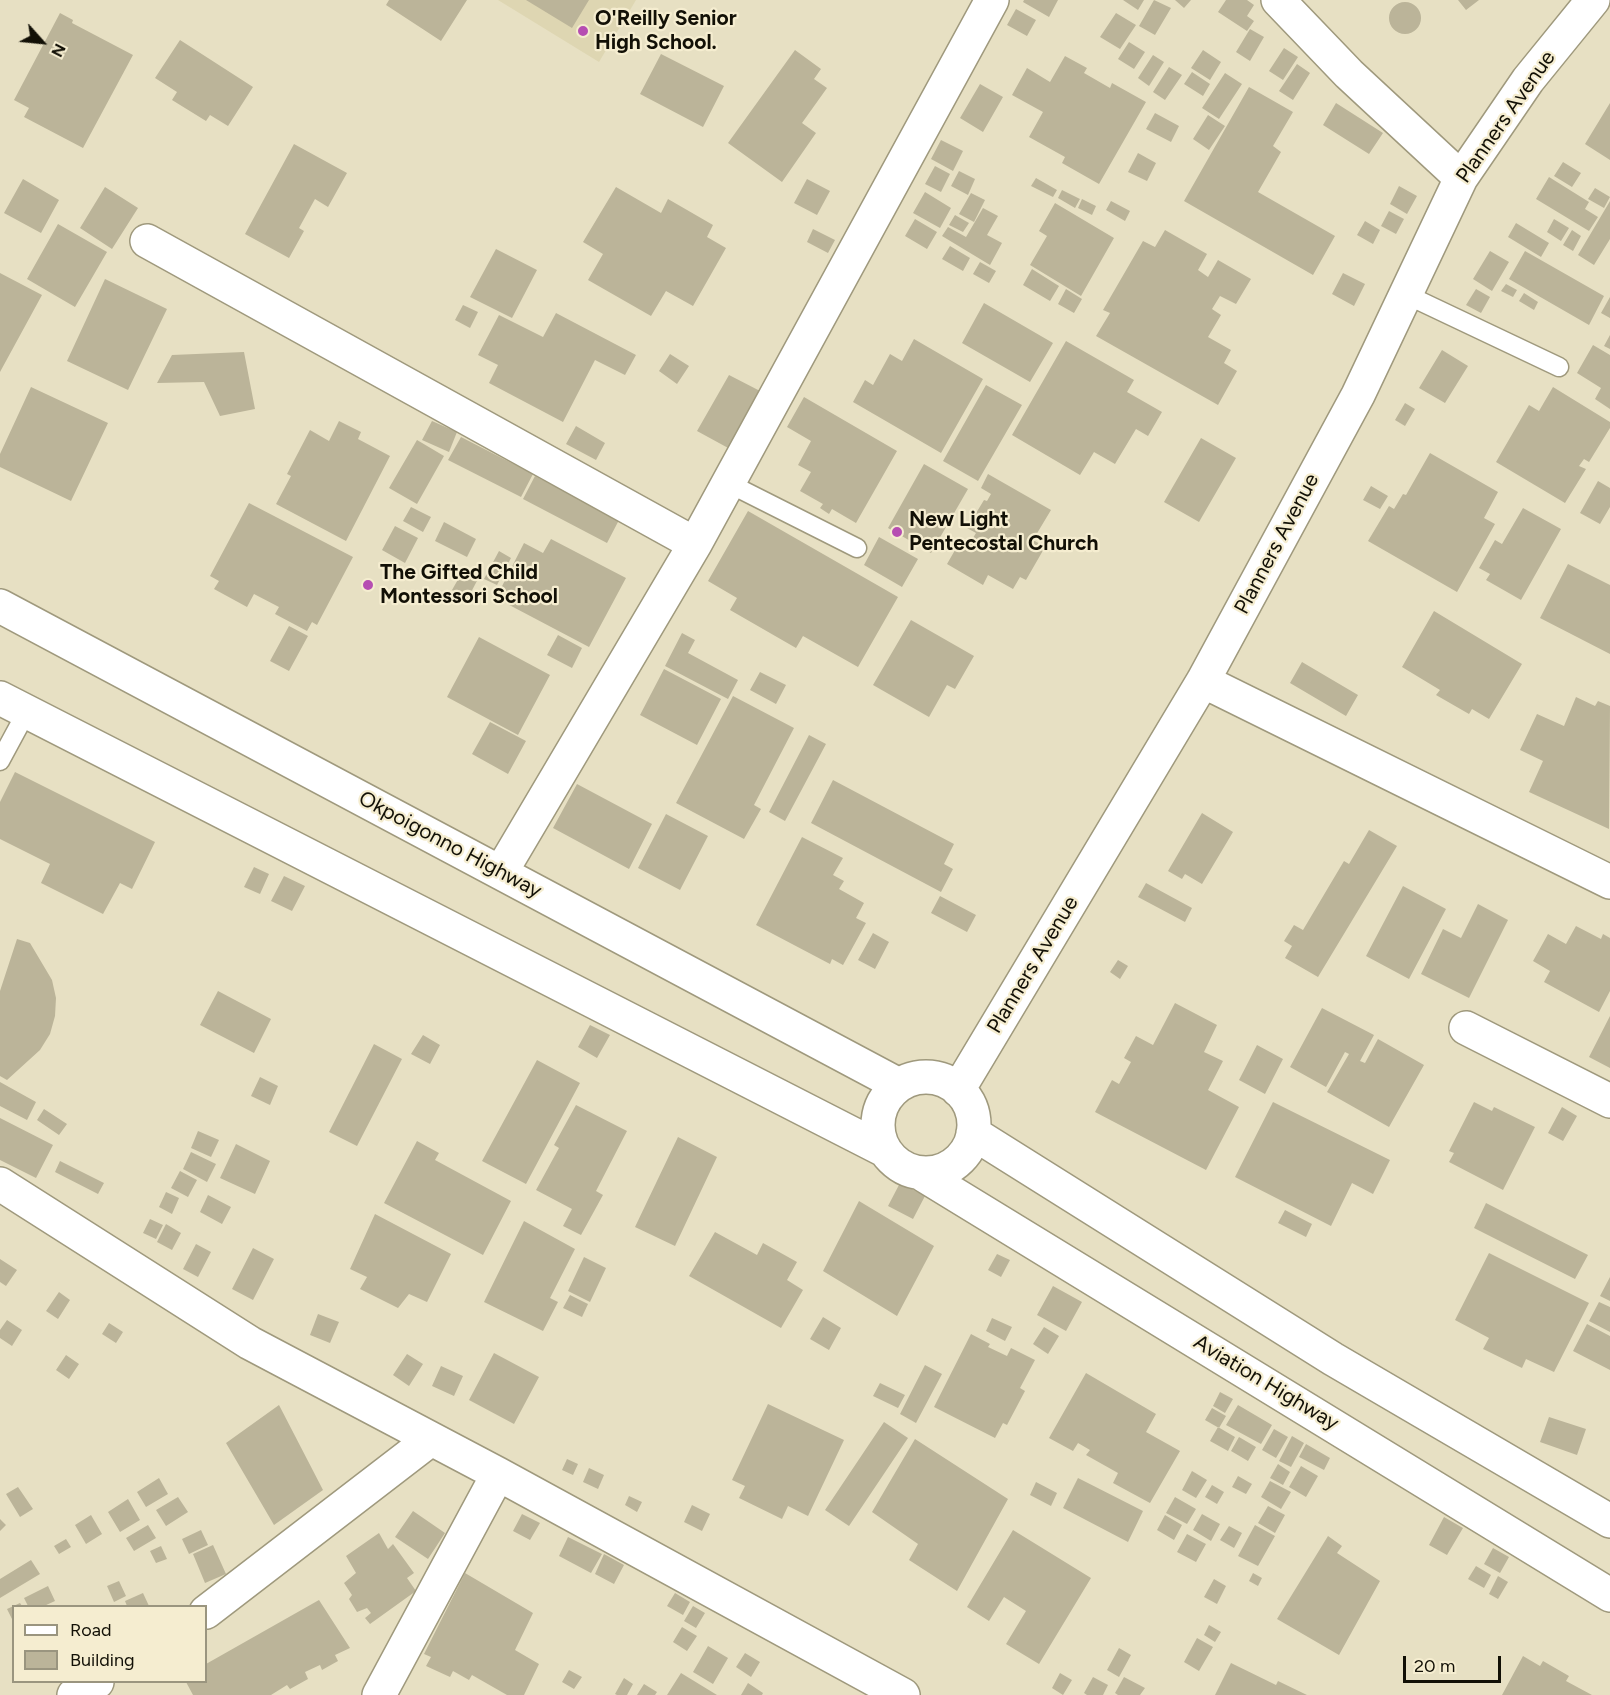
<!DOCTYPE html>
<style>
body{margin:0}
#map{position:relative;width:1610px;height:1695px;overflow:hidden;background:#e7e0c3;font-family:Figtree,sans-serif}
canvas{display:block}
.legend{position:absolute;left:12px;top:1605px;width:195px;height:78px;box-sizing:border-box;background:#f5edd0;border:2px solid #9a957f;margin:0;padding:8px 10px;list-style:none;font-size:18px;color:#121006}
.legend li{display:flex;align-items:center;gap:12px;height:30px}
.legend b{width:30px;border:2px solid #9a957f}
.north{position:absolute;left:12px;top:12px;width:60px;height:60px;-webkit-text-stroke:4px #f5edd0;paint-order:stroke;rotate:117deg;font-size:16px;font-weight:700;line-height:24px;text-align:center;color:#121006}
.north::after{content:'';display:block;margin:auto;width:21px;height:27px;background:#121006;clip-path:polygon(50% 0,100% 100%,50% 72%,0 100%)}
.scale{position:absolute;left:1403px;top:1656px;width:98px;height:27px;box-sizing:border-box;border:3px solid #121006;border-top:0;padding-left:8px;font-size:18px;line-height:21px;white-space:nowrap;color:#121006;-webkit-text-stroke:4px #f5edd0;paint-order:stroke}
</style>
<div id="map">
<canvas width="1610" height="1695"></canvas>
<ul class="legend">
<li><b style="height:8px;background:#fff"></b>Road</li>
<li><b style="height:16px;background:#bbb499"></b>Building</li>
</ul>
<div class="north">N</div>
<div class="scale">20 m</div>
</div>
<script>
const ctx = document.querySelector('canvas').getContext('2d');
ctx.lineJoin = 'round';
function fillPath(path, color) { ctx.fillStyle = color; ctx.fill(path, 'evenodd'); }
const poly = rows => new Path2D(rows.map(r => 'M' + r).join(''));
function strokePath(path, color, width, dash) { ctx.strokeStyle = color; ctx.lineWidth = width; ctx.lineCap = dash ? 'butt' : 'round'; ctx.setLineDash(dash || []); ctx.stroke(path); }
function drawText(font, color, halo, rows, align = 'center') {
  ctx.font = font + ' Figtree,sans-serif'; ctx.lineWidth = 4.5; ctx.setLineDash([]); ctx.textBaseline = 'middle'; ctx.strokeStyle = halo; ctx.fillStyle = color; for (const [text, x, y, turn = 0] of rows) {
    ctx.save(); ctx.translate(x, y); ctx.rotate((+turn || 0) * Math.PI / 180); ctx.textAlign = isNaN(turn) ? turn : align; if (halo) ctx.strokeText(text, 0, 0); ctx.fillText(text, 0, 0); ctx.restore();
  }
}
fillPath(poly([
 [498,0,636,0,599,62]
]), '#ded6b2');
fillPath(poly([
 [389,0,467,0,441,41,386,5],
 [526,0,589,0,572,28],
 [1024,0,1058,0,1049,17,1023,2],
 [1123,0,1144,0,1138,10],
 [1154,0,1171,8,1155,35,1139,26],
 [1175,0,1191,0,1184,8],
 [1226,0,1247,0,1254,5,1247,16,1254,21,1247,31,1218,12],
 [1458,0,1479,0,1466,10],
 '1389 18a16 16 0 1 1 32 0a16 16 0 1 1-32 0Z',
 [1016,9,1036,20,1027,36,1007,25],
 [60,13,73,20,72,23,133,55,83,148,24,117,29,108,14,100],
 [1116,13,1136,25,1120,49,1100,37],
 [1250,29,1264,37,1250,61,1236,52],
 [180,40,253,87,228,126,210,115,206,121,172,100,177,92,155,78],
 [1129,42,1145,52,1134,69,1118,59],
 [1284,48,1298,57,1283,80,1269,71],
 [795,50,821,69,814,79,827,88,802,123,816,133,782,182,728,143],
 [1203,50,1221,62,1210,80,1191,68],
 [661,54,724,86,703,127,640,94],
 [1153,55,1164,62,1149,86,1138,78],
 [1065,56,1087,68,1084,73,1110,88,1112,83,1146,102,1099,184,1062,163,1065,157,1029,137,1043,112,1012,95,1027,68,1050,82],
 [1297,64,1310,73,1293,100,1279,91],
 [1169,67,1182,75,1165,100,1153,92],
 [1192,72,1210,84,1203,96,1184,84],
 [1225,73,1242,84,1219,119,1202,108],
 [980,84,1003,97,983,132,960,118],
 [1249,87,1293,112,1273,146,1281,152,1258,192,1335,236,1313,275,1184,201],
 [1336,103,1383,133,1369,154,1323,125],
 [1610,103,1610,160,1585,144],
 [1155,113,1179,126,1171,142,1146,129],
 [1208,115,1225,126,1209,150,1193,139],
 [941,140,963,151,953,171,931,159],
 [294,144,347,173,328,207,315,199,299,228,304,231,289,258,245,234],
 [1138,153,1156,163,1147,181,1128,172],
 [1563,162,1581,173,1572,187,1554,176],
 [935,166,950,174,941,192,925,184],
 [959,171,975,179,968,195,951,186],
 [1549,177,1589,202,1585,209,1598,217,1589,231,1536,199],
 [1036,178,1057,190,1053,197,1031,186],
 [23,179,59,200,41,233,4,213],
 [807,179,830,191,817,215,794,203],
 [1399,186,1417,196,1407,214,1390,204],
 [105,187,138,208,112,249,80,228],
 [616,187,661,213,668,199,713,225,707,237,726,248,693,306,666,291,651,316,588,280,603,254,583,242],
 [1595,188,1610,197,1604,208,1588,199],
 [1062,190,1080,199,1075,208,1058,198],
 [925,192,951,208,940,228,913,213],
 [971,193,985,200,974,222,959,214],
 [1082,199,1096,206,1092,215,1078,208],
 [1111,201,1130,211,1125,221,1106,210],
 [1610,201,1610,239,1594,265,1578,255],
 [1055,203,1114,238,1081,296,1030,265,1047,236,1039,231],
 [983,208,998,216,987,235,1002,243,990,265,942,236,948,227,966,237],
 [1389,211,1404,219,1396,234,1381,226],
 [955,215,969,223,963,232,949,225],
 [915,219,937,232,927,249,905,236],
 [1554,219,1569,228,1561,241,1547,232],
 [1365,221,1380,230,1373,244,1357,235],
 [1516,223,1549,243,1541,257,1508,237],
 [58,224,107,252,75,307,27,279],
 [813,229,835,240,828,253,807,242],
 [1165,230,1207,254,1198,270,1208,277,1218,260,1251,279,1236,304,1220,296,1212,309,1221,315,1208,337,1231,350,1224,363,1237,371,1218,405,1096,336,1110,313,1103,310,1143,241,1155,247],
 [1572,230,1581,236,1573,251,1563,245],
 [950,246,970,258,963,271,942,259],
 [496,249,537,270,512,318,470,297],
 [1490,251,1509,262,1492,291,1473,279],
 [1525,251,1604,296,1589,325,1509,279],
 [980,262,996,271,989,283,973,274],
 [1032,269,1059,286,1050,301,1023,285],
 [0,273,42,295,0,372],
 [1343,273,1365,284,1354,306,1332,294],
 [105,279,167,309,128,390,67,361],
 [1506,284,1517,290,1513,297,1501,291],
 [1066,289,1082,299,1074,313,1058,304],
 [1476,289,1490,297,1481,313,1466,305],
 [1524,293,1538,302,1534,310,1519,301],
 [1610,297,1610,318,1601,313],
 [984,303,1053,343,1030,382,962,343],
 [463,305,478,312,470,328,455,320],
 [556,313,636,355,625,375,595,360,563,422,489,383,498,365,478,355,499,315,543,337],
 [1610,335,1610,349,1604,346],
 [914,339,983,379,941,453,853,402,865,380,873,385,890,354,902,361],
 [1066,341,1134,380,1127,392,1162,412,1148,436,1136,429,1115,464,1094,452,1080,475,1012,435],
 [1593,345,1610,355,1610,409,1595,399,1601,388,1577,373],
 [1442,350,1468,366,1445,403,1419,388],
 [244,352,255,409,220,416,204,382,157,383,172,355],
 [670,354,689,366,677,384,659,371],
 [729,375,762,392,730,449,697,431],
 [986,385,1022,405,978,481,943,461],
 [31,387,108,423,71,501,0,467,0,454],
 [1553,387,1610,422,1610,428,1589,462,1584,459,1579,466,1586,469,1565,503,1496,462,1529,405,1539,411],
 [804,397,897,451,856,523,832,509,829,514,820,508,823,504,800,491,811,472,798,465,811,441,787,427],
 [1405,403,1415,409,1405,426,1395,420],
 [339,421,361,432,358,439,390,456,346,541,276,504,291,476,287,474,310,430,329,441],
 [432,421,457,432,449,452,422,440],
 [576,426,605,443,596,460,566,444],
 [461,437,533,474,521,497,448,460],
 [1201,438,1236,458,1199,522,1164,502],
 [417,440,444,456,417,504,389,488],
 [1430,453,1498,492,1484,518,1495,524,1457,592,1368,541,1389,506,1394,509,1403,494,1406,495],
 [924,464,968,489,931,553,888,528],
 [988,474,1051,510,1033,540,1045,547,1026,580,1020,577,1013,589,988,575,983,585,947,564,962,538,970,543,976,533,967,528,984,500,987,501,991,494,981,488],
 [535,476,619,520,607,543,523,499],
 [1598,481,1610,488,1610,507,1600,524,1580,513],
 [1371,486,1388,496,1380,509,1363,500],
 [249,503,353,557,317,625,312,622,307,631,275,614,279,607,254,594,247,607,214,589,219,581,210,576],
 [411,507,431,517,423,532,403,521],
 [1523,508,1561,529,1521,600,1486,580,1490,574,1479,568,1495,540,1502,544],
 [748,511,898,597,858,667,803,636,796,648,730,610,737,598,708,581],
 [444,522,476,539,467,557,435,541],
 [395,526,418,538,405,563,382,550],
 [879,537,918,559,902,587,864,565],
 [551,539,626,578,589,647,496,598,524,543,543,553],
 [499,551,511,558,497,585,484,579],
 [1568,564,1610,585,1610,654,1540,618],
 [464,569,479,577,468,598,452,590],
 [1434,611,1522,664,1489,719,1472,709,1469,714,1436,695,1440,690,1402,667],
 [911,620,974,656,955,689,947,685,929,717,873,685],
 [289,626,308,636,289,671,270,661],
 [682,633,695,640,688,653,738,680,728,699,665,666],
 [558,635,582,648,572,668,547,655],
 [479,637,550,675,518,735,447,697],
 [1302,662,1358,695,1346,716,1290,683],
 [664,669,721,699,697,745,640,715],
 [760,672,786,685,776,704,750,690],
 [733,696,794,728,754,805,761,809,744,839,676,803],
 [1576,697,1595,706,1598,701,1610,706,1609,829,1529,792,1543,761,1520,750,1537,714,1564,726],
 [490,722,526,741,508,774,472,754],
 [809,735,826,744,785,821,769,812],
 [15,772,155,842,132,889,120,883,103,914,41,883,50,864,0,839,0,802],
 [833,780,954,844,944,864,953,869,941,892,811,823],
 [577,784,652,824,629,869,553,828],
 [1202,813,1233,832,1202,884,1185,874,1182,879,1168,871],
 [666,814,708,836,680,890,638,868],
 [1369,830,1397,846,1318,977,1285,958,1292,946,1284,941,1294,925,1303,930,1344,861,1349,864],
 [802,837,843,858,833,875,844,881,839,889,864,903,856,918,866,923,843,965,832,959,830,964,756,925],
 [254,867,269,874,260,894,244,887],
 [284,876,305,886,292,911,271,901],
 [1146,883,1192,908,1185,922,1138,897],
 [1403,886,1446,909,1409,979,1366,956],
 [940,896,976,915,967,932,931,913],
 [1478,904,1508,920,1469,998,1421,974,1443,929,1461,938],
 [1576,926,1601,939,1603,934,1610,938,1610,991,1599,1012,1544,982,1550,971,1533,961,1548,934,1566,944],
 [873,933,889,942,875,969,858,960],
 [17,939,30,943,52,980,56,998,55,1016,50,1034,40,1050,7,1080,0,1076,0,991],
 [1118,960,1128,966,1120,979,1110,972],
 [218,991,271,1019,254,1053,200,1025],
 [1175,1003,1217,1025,1204,1052,1223,1061,1208,1090,1239,1107,1206,1170,1095,1112,1112,1080,1119,1084,1131,1062,1124,1058,1136,1036,1153,1045],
 [1322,1008,1374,1035,1360,1061,1365,1063,1378,1039,1424,1065,1389,1127,1327,1092,1349,1054,1345,1052,1326,1087,1290,1067],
 [1610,1016,1610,1068,1589,1057],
 [590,1025,610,1035,597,1058,578,1047],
 [423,1035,440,1045,430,1064,411,1054],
 [374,1044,402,1059,357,1146,329,1132],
 [1257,1045,1283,1059,1265,1094,1239,1080],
 [537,1060,580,1083,526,1184,482,1161],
 [260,1077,278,1086,270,1105,251,1096],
 [0,1082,36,1102,27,1120,0,1106],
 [1273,1102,1390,1160,1373,1194,1352,1183,1331,1226,1235,1177],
 [1474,1102,1492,1111,1494,1107,1535,1127,1503,1190,1449,1162,1454,1153,1449,1151],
 [576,1105,627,1131,596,1191,603,1195,581,1235,563,1226,572,1209,536,1190,559,1148,554,1145],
 [1562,1107,1577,1116,1563,1141,1548,1133],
 [44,1109,67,1124,59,1135,37,1120],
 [0,1118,53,1145,36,1178,0,1160],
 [198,1131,219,1140,211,1157,191,1148],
 [678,1137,717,1157,675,1246,635,1227],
 [417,1141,439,1153,435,1160,511,1201,483,1255,384,1203],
 [236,1144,270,1161,255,1194,220,1178],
 [191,1152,216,1164,207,1182,183,1169],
 [60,1161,104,1183,98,1194,55,1172],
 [180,1171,197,1180,188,1197,171,1188],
 [900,1183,925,1196,913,1219,888,1206],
 [166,1192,179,1198,172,1214,159,1207],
 [208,1195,231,1207,222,1224,200,1212],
 [859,1201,934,1246,897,1316,823,1271],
 [1486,1203,1588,1255,1575,1279,1474,1228],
 [1285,1210,1312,1224,1306,1237,1278,1223],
 [375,1214,451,1254,427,1302,409,1294,398,1308,360,1289,367,1277,350,1269],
 [150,1219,163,1225,156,1239,143,1233],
 [524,1221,575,1249,550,1298,558,1302,543,1331,484,1302],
 [166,1224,181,1233,172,1250,157,1242],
 [715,1232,757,1255,763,1243,797,1262,787,1280,803,1290,781,1328,689,1276],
 [196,1244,211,1252,198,1277,183,1269],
 [253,1248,274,1259,253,1300,232,1289],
 [1489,1253,1589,1303,1554,1372,1526,1359,1522,1368,1483,1349,1489,1338,1455,1320],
 [997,1254,1010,1260,1001,1277,988,1270],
 [584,1257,606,1268,590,1302,568,1291],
 [0,1259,17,1270,6,1286,0,1282],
 [1610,1277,1610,1301,1600,1296],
 [1053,1286,1082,1302,1066,1331,1037,1315],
 [59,1292,70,1300,58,1319,46,1311],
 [570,1295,588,1304,582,1317,563,1308],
 [1599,1302,1610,1307,1610,1332,1589,1321],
 [318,1314,339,1322,330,1343,310,1335],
 [823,1317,841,1328,829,1350,810,1339],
 [992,1318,1012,1327,1005,1341,986,1331],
 [7,1320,22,1330,12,1346,0,1338,0,1330],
 [109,1323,123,1332,116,1343,102,1334],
 [1587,1324,1610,1336,1610,1370,1573,1351],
 [1044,1327,1059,1336,1048,1354,1033,1344],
 [971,1334,990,1344,988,1347,1007,1356,1011,1348,1035,1360,1020,1388,1025,1391,1007,1425,1003,1423,995,1438,934,1407],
 [494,1353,539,1377,514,1424,469,1400],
 [407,1354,423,1364,409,1386,393,1375],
 [66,1355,79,1364,69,1379,56,1370],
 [925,1365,942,1374,916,1423,900,1414],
 [441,1366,463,1376,454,1396,432,1386],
 [1086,1373,1156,1414,1146,1432,1180,1451,1150,1503,1113,1483,1118,1473,1086,1455,1090,1450,1078,1443,1073,1451,1049,1438],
 [880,1383,905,1395,898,1408,873,1396],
 [1220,1392,1233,1399,1225,1413,1213,1406],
 [768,1404,844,1440,808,1516,788,1506,782,1519,739,1498,745,1486,732,1480],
 [279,1405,323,1490,274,1525,226,1443],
 [1238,1405,1272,1425,1261,1444,1226,1425],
 [1212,1408,1226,1416,1219,1428,1205,1420],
 [1549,1417,1586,1429,1577,1455,1540,1442],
 [884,1422,908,1438,849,1526,825,1510],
 [1218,1427,1235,1437,1228,1451,1210,1441],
 [1274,1429,1288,1437,1276,1458,1262,1450],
 [1292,1436,1304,1443,1291,1467,1279,1461],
 [1239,1437,1256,1447,1248,1461,1231,1451],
 [915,1439,1008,1499,957,1591,909,1560,918,1544,872,1512],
 [1306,1444,1330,1458,1324,1470,1299,1457],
 [567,1459,578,1464,573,1475,562,1470],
 [1278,1464,1290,1472,1283,1485,1270,1478],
 [1301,1466,1318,1476,1306,1497,1289,1487],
 [589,1468,604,1475,598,1489,583,1482],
 [1192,1471,1207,1480,1196,1498,1182,1490],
 [1238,1476,1252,1484,1246,1494,1232,1487],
 [159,1478,168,1494,146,1507,137,1492],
 [1078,1478,1143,1511,1128,1542,1063,1508],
 [1270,1481,1291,1492,1281,1509,1261,1497],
 [1036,1482,1057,1493,1051,1506,1030,1495],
 [1212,1485,1224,1492,1217,1504,1205,1497],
 [18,1487,33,1509,20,1517,6,1494],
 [629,1496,642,1502,637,1512,625,1505],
 [178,1497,188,1512,166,1526,156,1510],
 [1175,1497,1196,1509,1187,1524,1166,1513],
 [128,1499,140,1520,120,1532,108,1512],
 [692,1505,710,1514,702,1531,684,1522],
 [1268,1506,1285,1515,1275,1533,1258,1523],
 [413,1511,445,1533,428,1559,395,1537],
 [522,1514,540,1523,530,1540,513,1531],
 [1202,1514,1220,1524,1211,1541,1193,1530],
 [91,1515,102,1534,86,1544,75,1525],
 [1165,1515,1182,1525,1174,1540,1157,1530],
 [1444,1517,1463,1528,1447,1555,1429,1545],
 [0,1519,6,1525,0,1531],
 [148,1525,156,1538,134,1551,126,1538],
 [1255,1525,1275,1536,1258,1566,1238,1556],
 [1229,1526,1242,1533,1234,1548,1220,1540],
 [201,1530,208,1545,189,1554,182,1539],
 [1013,1530,1091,1578,1039,1664,1006,1644,1026,1611,1004,1597,989,1621,967,1607],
 [379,1533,388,1549,393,1544,414,1573,407,1578,416,1591,370,1624,365,1618,371,1613,367,1608,357,1612,349,1599,352,1595,344,1583,356,1573,346,1556],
 [1187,1534,1206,1544,1196,1562,1177,1552],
 [1328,1536,1342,1546,1337,1553,1380,1581,1339,1655,1277,1619],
 [568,1537,602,1554,591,1573,559,1556],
 [66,1539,71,1547,59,1554,54,1546],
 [213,1545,226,1574,205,1583,193,1554],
 [161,1546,167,1559,156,1563,150,1551],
 [1493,1548,1509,1557,1500,1573,1484,1564],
 [604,1554,624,1565,614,1584,595,1574],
 [31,1560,40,1574,0,1598,0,1579],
 [1476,1566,1491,1575,1484,1588,1468,1579],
 [465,1573,533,1613,515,1650,539,1664,524,1695,507,1695,472,1675,469,1680,453,1671,450,1677,426,1666,431,1657,424,1654],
 [1253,1573,1262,1578,1258,1586,1249,1581],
 [1498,1576,1508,1582,1498,1599,1489,1594],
 [1214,1579,1226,1586,1217,1604,1204,1597],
 [119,1581,126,1596,114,1602,107,1586],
 [48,1586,55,1601,44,1606,28,1606,24,1598],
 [143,1593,149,1606,127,1606,125,1601],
 [675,1593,690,1602,683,1615,667,1606],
 [319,1600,350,1648,335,1655,338,1661,322,1670,320,1665,305,1672,308,1679,290,1689,287,1685,271,1695,193,1695,186,1682,206,1682,206,1664],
 [20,1603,22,1606,14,1606,14,1623,7,1609],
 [693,1606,705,1613,696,1628,684,1621],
 [1209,1625,1221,1632,1215,1642,1204,1635],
 [682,1627,697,1636,687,1651,673,1642],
 [1197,1638,1213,1647,1199,1671,1184,1662],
 [708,1646,728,1658,713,1684,693,1672],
 [1119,1648,1131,1655,1119,1677,1107,1670],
 [745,1653,760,1662,751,1677,736,1667],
 [1523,1656,1540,1666,1543,1661,1569,1676,1566,1681,1592,1695,1502,1695],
 [1231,1663,1276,1685,1278,1681,1307,1695,1215,1695],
 [569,1670,582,1677,574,1689,562,1682],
 [681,1673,717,1695,667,1695],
 [1060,1673,1072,1680,1063,1695,1052,1688],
 [1093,1677,1108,1685,1103,1695,1087,1695,1084,1693],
 [1124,1677,1145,1688,1140,1695,1118,1695,1115,1693],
 [624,1678,633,1684,627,1695,617,1695,615,1694],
 [748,1683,763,1693,762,1695,741,1695],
 [644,1684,657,1692,655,1695,637,1695]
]), '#bbb499');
const service = poly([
 [1405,294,1559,367],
 [728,483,857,548],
 [0,761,27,711]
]);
const minor = poly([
 [1278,0,1349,74,1461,178],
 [147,241,695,544],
 [0,606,899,1085],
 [1203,681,1610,882],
 [0,698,884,1150],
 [501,872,695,544,992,0],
 [1466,1028,1610,1101],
 '878 1125a48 48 0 1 1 96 0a48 48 0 1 1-96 0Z',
 [958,1090,1203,681,1358,395,1461,178,1528,80,1593,0],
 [973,1133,1333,1359,1610,1521],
 [920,1173,1610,1595],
 [0,1184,250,1343,498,1474,903,1695],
 [206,1612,431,1439],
 [74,1695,97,1682],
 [379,1695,498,1474]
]);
strokePath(service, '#9f997d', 21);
strokePath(minor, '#9f997d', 36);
strokePath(service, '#fff', 18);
strokePath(minor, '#fff', 33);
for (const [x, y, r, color] of [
 [583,31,6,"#b64eb2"],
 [897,532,6,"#b64eb2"],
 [368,585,6,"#b64eb2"]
]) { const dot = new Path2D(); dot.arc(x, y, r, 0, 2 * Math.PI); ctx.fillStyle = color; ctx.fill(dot); strokePath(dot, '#f5edd0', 2); }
drawText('bold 21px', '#121006', '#f5edd0', [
 ["O'Reilly Senior",595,19],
 ["High School.",595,43],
 ["New Light",909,520],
 ["Pentecostal Church",909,544],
 ["The Gifted Child",380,573],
 ["Montessori School",380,597]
], 'left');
drawText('21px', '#121006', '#f5edd0', [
 ["Planners Avenue",1506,117,-55],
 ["Planners Avenue",1277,544,-62],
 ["Okpoigonno Highway",450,845,28],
 ["Planners Avenue",1033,965,-59],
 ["Aviation Highway",1266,1383,31]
]);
</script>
